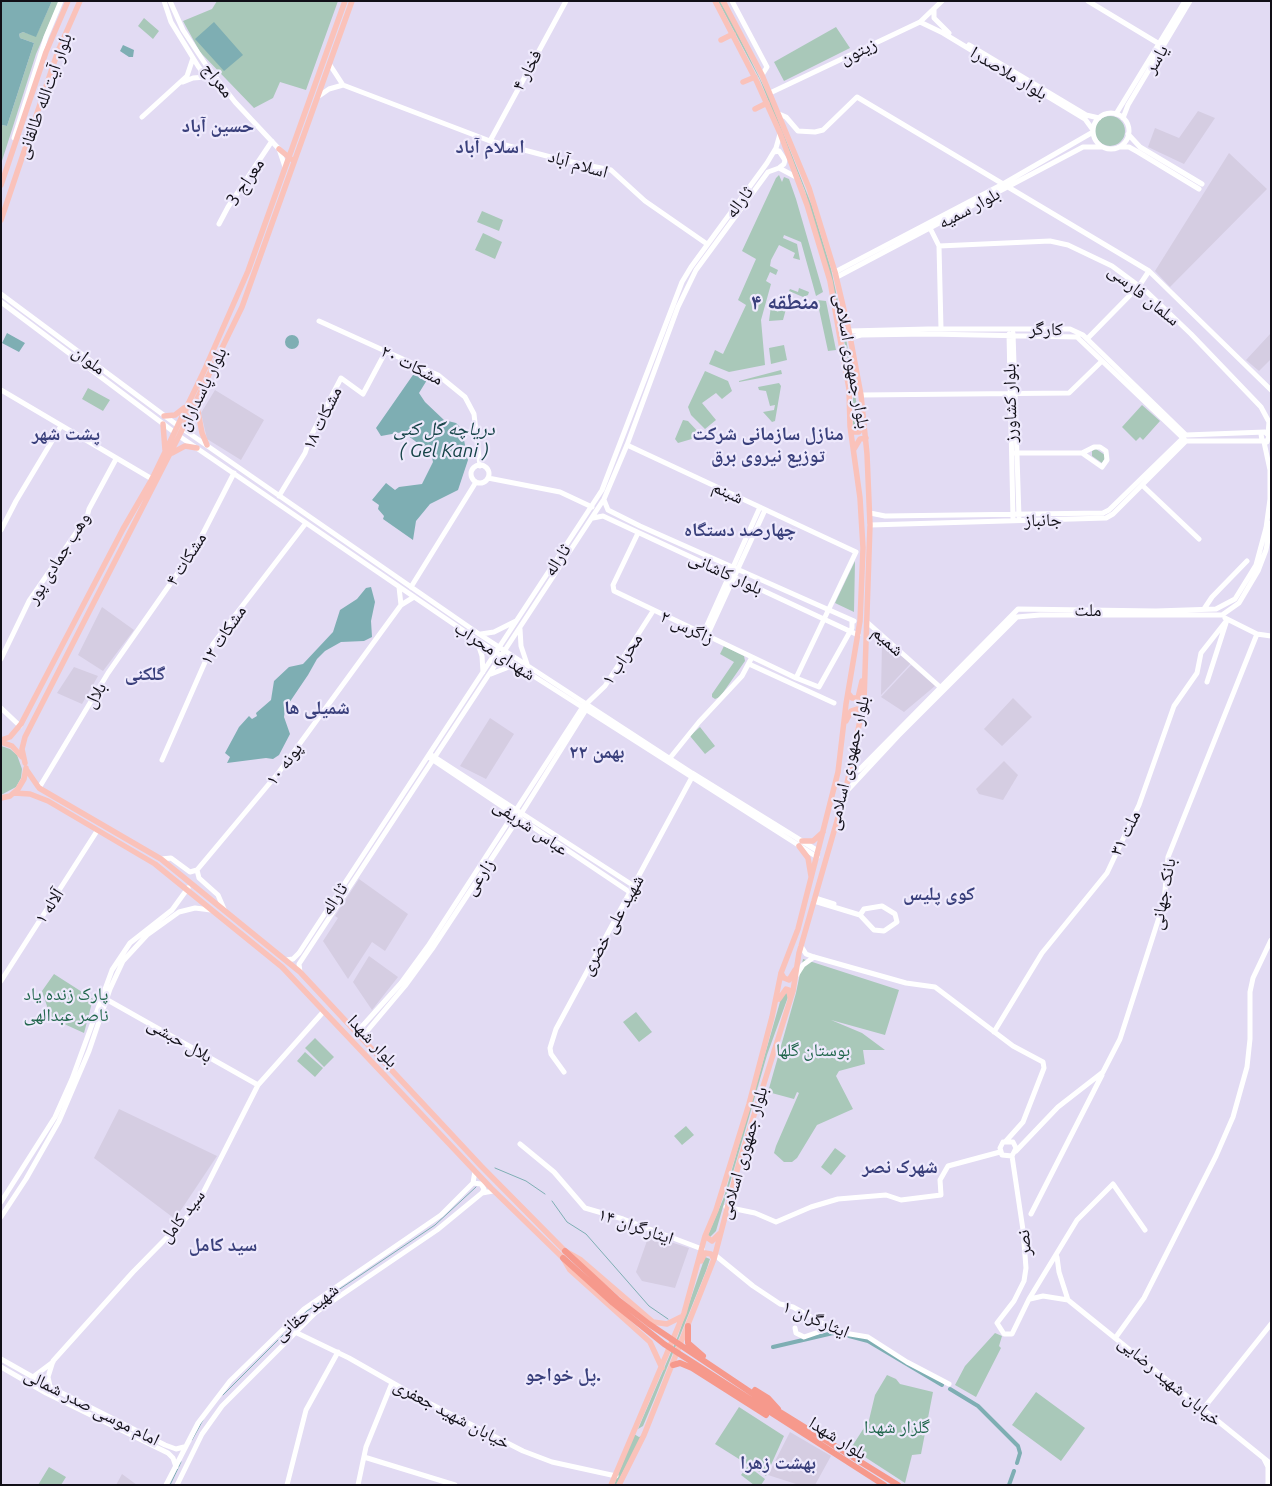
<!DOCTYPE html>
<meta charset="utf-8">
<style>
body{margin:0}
#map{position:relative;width:1272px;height:1486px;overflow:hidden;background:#e2dbf3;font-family:Ubuntu,sans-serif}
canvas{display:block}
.frame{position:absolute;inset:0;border:2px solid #110f17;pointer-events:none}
</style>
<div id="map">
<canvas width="1272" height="1486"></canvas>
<div class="frame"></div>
</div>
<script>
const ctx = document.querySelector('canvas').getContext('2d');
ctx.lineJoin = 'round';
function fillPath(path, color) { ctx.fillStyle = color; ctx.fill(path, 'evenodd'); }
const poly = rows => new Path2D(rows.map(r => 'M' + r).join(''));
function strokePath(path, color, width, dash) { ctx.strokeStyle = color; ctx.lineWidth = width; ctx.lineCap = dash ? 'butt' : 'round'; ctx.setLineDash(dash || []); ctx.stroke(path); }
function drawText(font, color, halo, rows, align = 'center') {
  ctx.font = font + ' Ubuntu,"Noto Naskh Arabic",sans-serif'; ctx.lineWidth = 4.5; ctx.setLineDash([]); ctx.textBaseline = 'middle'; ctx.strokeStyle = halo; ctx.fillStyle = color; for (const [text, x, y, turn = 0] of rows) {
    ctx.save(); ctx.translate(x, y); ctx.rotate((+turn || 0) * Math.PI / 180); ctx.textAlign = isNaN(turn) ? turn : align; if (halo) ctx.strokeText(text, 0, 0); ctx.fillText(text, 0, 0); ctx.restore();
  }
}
fillPath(poly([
 [1198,111,1215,118,1184,164,1148,147,1155,128,1179,138],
 [1229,153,1267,189,1170,287,1155,271],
 [1271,333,1271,359,1259,371,1246,360],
 [215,390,264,420,241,460,207,439,201,413],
 [102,607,134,630,103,671,78,655],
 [882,642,911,663,881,695],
 [911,665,935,686,904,712,881,697],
 [74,667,98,676,82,704,57,693],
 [1013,698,1032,717,1002,746,984,729],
 [490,718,514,734,486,779,460,766],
 [1004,761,1018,775,1003,800,979,794,976,789],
 [359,879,408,914,385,951,372,942,348,979,323,941,338,918,335,916],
 [369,956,398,977,372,1010,353,982],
 [119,1109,217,1156,175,1219,94,1158],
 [649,1235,689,1248,675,1288,642,1281,636,1272],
 [790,1432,831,1456,815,1485,799,1485,768,1475],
 [122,1474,137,1485,116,1485]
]), '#d5cde2');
fillPath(poly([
 [52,1,59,1,36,54,1,164,1,129,2,125,7,126,34,43,20,38,19,34,23,32,36,36],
 [217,1,338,1,306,90,280,82,273,98,254,108,200,52,183,21,212,9],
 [718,1,720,1,732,22,769,97,812,206,831,269,846,338,859,419,859,425,857,429,853,425,853,386,836,299,805,191,760,80],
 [144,18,159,31,153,39,138,26],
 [836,27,850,48,784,81,774,62],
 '1095 131a15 15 0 1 1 30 0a15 15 0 1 1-30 0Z',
 [779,175,782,182,784,177,789,179,796,199,823,292,816,296,801,242,784,235,783,238,797,244,800,260,793,258,795,253,779,245,771,260,770,266,778,270,776,275,770,272,766,281,771,284,761,320,765,365,729,372,709,364,715,350,723,354,746,305,738,300,756,259,742,251,776,178],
 [482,211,503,220,499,231,477,222],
 [483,233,502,242,495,259,475,250],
 [799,288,809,292,808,295,803,297,789,291,790,289,798,292],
 [817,300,826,301,836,350,828,351],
 [771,306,786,309,783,320,769,321],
 [784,345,787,360,771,364,769,348],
 [781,370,782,374,739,382,739,381],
 [705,371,728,381,732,391,722,399,716,393,702,403,716,420,705,429,691,415,688,407],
 [779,383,781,386,775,421,772,422,763,412,774,410,775,405,770,406,766,391,759,390,758,387],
 [88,388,110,400,103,411,82,399],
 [1142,405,1160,421,1143,440,1140,437,1136,441,1122,427],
 [683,420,688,421,702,436,678,443,675,439],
 [1096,449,1105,455,1105,458,1102,463,1092,456,1092,451],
 [855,561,854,612,835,603],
 [724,646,744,656,745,661,720,697,715,699,712,697,712,694,734,662,720,654],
 [700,727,715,746,705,754,690,736],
 [1,746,10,749,17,755,22,769,21,778,16,787,1,795],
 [803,959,899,990,885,1035,831,1020,862,1033,885,1050,863,1050,865,1064,839,1071,836,1076,853,1109,817,1125,797,1158,792,1162,784,1162,774,1153,776,1146,799,1093,797,1092,794,1099,768,1092,796,993],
 [54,974,93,999,84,1033,51,1018,42,991],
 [786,992,788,997,767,1055,716,1231,710,1237,708,1235,724,1197,782,995],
 [636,1012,652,1032,639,1042,623,1022],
 [315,1038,334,1057,324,1067,305,1048],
 [305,1052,323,1068,315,1077,297,1061],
 [686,1126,694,1135,682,1145,674,1136],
 [835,1148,846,1156,831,1175,821,1167],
 [705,1257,710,1259,706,1271,654,1400,643,1426,638,1429,678,1336],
 [995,1333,1002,1336,999,1346,1001,1348,976,1397,955,1385,965,1366],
 [887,1375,896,1379,900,1384,933,1392,921,1454,912,1455,905,1483,851,1448,869,1420,875,1395],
 [1036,1392,1085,1428,1061,1461,1012,1425],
 [739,1407,784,1436,766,1476,715,1444],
 [634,1434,639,1437,642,1436,616,1485,614,1485],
 [748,1466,765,1479,761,1485,754,1485,741,1475],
 [49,1467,66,1477,61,1485,38,1485]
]), '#a9c8b9');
fillPath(poly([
 [1,1,52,1,36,37,23,32,19,34,20,38,34,43,7,126,2,125,1,129],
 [214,22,243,55,224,71,195,39],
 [123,45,134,50,133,57,129,57,120,51],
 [7,333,25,343,19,352,2,343],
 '285 342a7 7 0 1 1 14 0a7 7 0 1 1-14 0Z',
 [415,372,427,380,419,393,425,402,444,420,456,423,465,432,464,440,468,460,458,490,430,504,416,521,413,540,383,519,384,516,378,509,379,505,372,500,386,483,395,490,399,487,422,484,433,462,431,453,403,432,381,436,376,428],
 [371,587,375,602,371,621,372,637,364,641,341,642,325,651,317,659,308,675,285,709,284,717,290,734,279,755,273,759,266,758,227,763,230,757,225,753,239,727,249,716,252,719,257,716,256,713,271,700,274,681,289,667,303,664,333,632,340,610,357,599,366,588]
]), '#7eaeb3');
strokePath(poly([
 [495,1168,526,1181,545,1194],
 [552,1201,567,1222,586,1234,649,1306,668,1319],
 [223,1395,307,1311,435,1225,476,1187],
 [192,1440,203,1420],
 [170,1485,181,1462]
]), '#7eaeb3', 1);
strokePath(poly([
 [849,1336,868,1341,942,1385],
 [773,1347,833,1333,840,1335],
 [950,1389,978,1406,1018,1446,1020,1453,1017,1463],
 [1009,1485,1014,1471]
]), '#7eaeb3', 4);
strokePath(poly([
 [164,1,171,22,198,66,206,77,211,73],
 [170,1,183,30,206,65,235,102,279,149,285,167],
 [732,1,767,67,762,75],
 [1088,1,1161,45],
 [934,10,934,18,949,33],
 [920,22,943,33,1085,119,1093,130],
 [969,45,1086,115,1099,118],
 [330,65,343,85],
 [183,82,193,78,206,77],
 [770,93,920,22,942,1],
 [319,96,329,89,343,85,490,141,562,160,611,170,645,201,707,244],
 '1093 131a18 18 0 1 1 36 0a18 18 0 1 1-36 0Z',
 [779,114,786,117,798,131,815,132,823,130,857,97,1149,271,1271,390],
 [1116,114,1185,1],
 [142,117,187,76,193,58],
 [1123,118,1128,105,1190,1],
 [1128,134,1140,147,1202,184],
 [14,138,46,37,61,1],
 [490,141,566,1],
 [1119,147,1129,147,1138,152,1199,189],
 [774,152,779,151,785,160,784,164,779,168],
 [219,224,228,207,272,141],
 [930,228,939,246,941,329],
 [939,246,1050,241,1068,245,1112,266,1147,292,1191,334,1261,407,1269,422,1268,434],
 [835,272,1003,184,1093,132],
 [837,277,1083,147,1103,147],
 [1,294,177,425],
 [1,302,174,432],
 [319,321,438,375,465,397,474,414,480,466],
 [849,331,928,329,1070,329,1083,335,1186,435,1265,432,1269,436,1267,442,1262,440,1261,434],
 [1013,333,1019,517],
 [1009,334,1013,518],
 [850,338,861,335,928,334,1077,337,1186,441],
 [1087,339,1139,286,1149,271],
 [1,390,152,479],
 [861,395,1069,393,1102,361],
 [183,429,479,634,692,773,818,851],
 [179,436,477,640,817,857],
 [1186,441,1263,441],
 [627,445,856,552,796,678],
 [1094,447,1100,447,1106,451,1107,460,1102,467,1082,453,1094,447],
 [1015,453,1082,453],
 '471 474a9 9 0 1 1 18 0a9 9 0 1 1-18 0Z',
 [488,478,560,492,592,507],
 [1142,485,1199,539],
 [279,496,305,453,311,436,341,378,363,394,386,351],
 [604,500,608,510,640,526,854,621],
 [870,513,885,516,1103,513,1109,510,1183,438],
 [593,518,603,516,858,635],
 [870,525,1106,518,1113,514,1186,441],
 [1,530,16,501,61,426],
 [638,533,613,585,614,591,796,678,819,687,852,628,852,621],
 [399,587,401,605],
 [411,587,476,482],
 [1204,609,1212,597,1247,561],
 [1225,618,1257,634,1271,636],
 [868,623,940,687],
 [520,629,521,646,527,664],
 [481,634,494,632,516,621],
 [703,634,760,507],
 [707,636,765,510],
 [477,641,482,656,483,672],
 [1,659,29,601,87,517,89,509,116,459],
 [749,664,834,703],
 [491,674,509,667,520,668],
 [1207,682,1226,623],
 [1,708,20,726],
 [433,756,634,886],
 [430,758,631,893],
 [670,758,699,722,742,676,752,657],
 [162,760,213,644,306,523],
 [851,766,853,771,859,770,1018,609,1156,611,1216,609,1235,599,1256,565,1266,528,1270,499,1270,470,1264,442],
 [39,788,108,673,196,547,234,473],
 [845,793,898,736,1017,617,1040,615,1222,615,1239,603,1258,571,1266,550,1271,523],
 [161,859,171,858,190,872,197,870,279,772,401,605,414,597],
 [197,870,199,878,218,895,224,909],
 [815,898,834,904],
 [814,901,860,915,874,930,884,931,897,922,895,914,882,906,864,909,860,915],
 [801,946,806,954,814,957,906,983,935,987,1013,1046,1043,1062,1044,1068,1023,1122,1006,1141],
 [286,960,293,959,299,953,602,490,682,282,691,267,767,163,776,148,780,134],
 [300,972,299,964,604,499,627,445,678,307,696,270,768,172,779,168,796,177],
 [796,976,803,965,814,957],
 [1,981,97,831],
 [104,998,258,1085],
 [357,1032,401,983,428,946,582,708,605,686,653,611],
 [994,1032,1042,953,1107,873,1139,805,1174,706,1197,673,1201,653,1227,620],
 [362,1037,405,986,432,949,519,817,587,708],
 [564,1072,551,1054,550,1048,556,1029,691,779],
 [520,1144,554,1172,585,1208,623,1219,702,1249],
 [1016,1151,1058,1107,1103,1072,1120,1039,1164,902,1168,857,1257,634],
 [1012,1156,1002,1155,1000,1148,1003,1142,1013,1142,1016,1148,1012,1156,1023,1230,1026,1268,1024,1281,1014,1301,997,1323,1004,1334,1012,1334,1029,1299,1077,1220,1113,1184,1145,1230],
 [473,1183,481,1184,484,1189,482,1193],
 [1,1202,55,1117,72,1079,112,970,130,943,172,910,188,888],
 [726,1207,755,1213,776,1222,811,1207,838,1199,886,1195,901,1200,941,1195,940,1180,948,1166,1000,1152],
 [1031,1214,1102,1075],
 [1,1217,26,1179,59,1121,89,1051,110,989,123,961,147,935,179,912,195,908,211,910],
 [715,1255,753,1286,780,1304,793,1307,838,1332,868,1337,907,1362,949,1384],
 [1057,1257,1059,1272,1068,1300],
 [1030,1299,1043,1296,1068,1300,1271,1464],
 [795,1328,796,1333,804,1337,830,1328],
 [295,1332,349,1358,421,1399,523,1451,552,1462,616,1476],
 [1116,1337,1144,1298,1216,1156,1233,1117,1247,1067,1250,1039,1250,992,1253,978,1271,940],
 [1,1359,54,1389,165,1445,176,1449,184,1447],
 [1,1367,46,1393,168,1453,173,1458,176,1467],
 [33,1377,53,1362],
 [46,1393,50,1386,48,1377,53,1361,133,1272,187,1217,199,1201,258,1085,324,1011],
 [1203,1409,1271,1324],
 [364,1457,455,1485],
 [1264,1459,1268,1467,1268,1485],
 [166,1485,198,1423,230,1381,304,1309,441,1215,473,1183,475,1171],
 [177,1485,202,1434,222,1406,315,1313,437,1230,482,1193,493,1191],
 [287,1485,306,1410,338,1352],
 [358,1485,366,1447,392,1383]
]), '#fff', 5);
strokePath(poly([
 [721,40,733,34],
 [743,82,755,77],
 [755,109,767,103],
 [279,149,291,159],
 [1,185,46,52,68,1],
 [1,220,58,51,80,1],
 [196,401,202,433,207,445],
 [164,416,175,415,184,408],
 [163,424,165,450],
 [851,432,859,432,863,425],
 [854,449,860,439,866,438],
 [172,453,185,446,197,448],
 [848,693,852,698,858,698,862,681],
 [846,721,851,711,857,709,862,712],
 [1,740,10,737,21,724,123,529,152,479,204,371,248,271,345,1],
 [1,742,12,746,22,757],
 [25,763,22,749,25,737,179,436,242,307,352,1],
 [26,769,39,788,161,859,300,972,481,1166,565,1251,581,1260,653,1322,667,1324,681,1317],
 [14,793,30,794,48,801,155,864,282,967,491,1188,563,1258,570,1270,650,1342,662,1368],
 [1,798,10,796,18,789,24,779,26,768],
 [802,841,813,841,823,832],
 [799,846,808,858,811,876],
 [781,973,784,978,789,980,795,970],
 [779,999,786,989,789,990,790,997],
 [705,1236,712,1241,719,1234],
 [701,1261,705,1253,711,1254,714,1259],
 [611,1485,684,1313,705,1236,716,1210,749,1104,772,1017,781,973,798,929,838,772,846,704,860,621,863,548,860,498,850,426,849,389,830,281,807,205,780,133,757,82,715,1],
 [619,1485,644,1435,714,1259,739,1163,793,991,799,953,845,793,864,701,870,525,867,454,861,395,849,331,835,272,809,188,762,75,723,1]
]), '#fac2ba', 5.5);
strokePath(poly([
 [565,1251,617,1299,649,1324,780,1412,898,1485],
 [563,1258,613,1303,664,1344,884,1485],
 [688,1326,688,1343,703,1356],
 [673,1365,680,1363,692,1368,766,1415],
 [755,1390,768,1398,778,1409]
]), '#f6998c', 6);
drawText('18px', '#110f17', '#eee9fc', [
 ["زیتون",858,51,-26],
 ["یاسر",1156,59,-59],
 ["فخار ۴",527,70,-62],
 ["بلوار ملاصدرا",1009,73,31],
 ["معراج",218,80,52],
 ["بلوار آیت‌الله طالقانی",44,96,-70],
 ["اسلام آباد",578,164,16],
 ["معراج 3",245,182,-56],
 ["ثاراله",739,202,-53],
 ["بلوار سمیه",969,208,-28],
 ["سلمان فارسی",1144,295,39],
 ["کارگر",1046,329,1],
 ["ملوان",89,360,37],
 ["بلوار جمهوری اسلامی",852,361,80],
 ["مشکات ۲۰",412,365,27],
 ["بلوار پاسداران",202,389,-64],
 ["بلوار کشاورز",1010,403,-91],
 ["مشکات ۱۸",322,418,-64],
 ["شبنم",728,492,25],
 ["جانباز",1043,520,-1],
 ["وهب جمادی پور",58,558,-58],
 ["مشکات ۴",186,559,-57],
 ["ثاراله",557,560,-57],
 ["بلوار کاشانی",726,573,25],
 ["ملت",1088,610,1],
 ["زاگرس ۲",687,627,25],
 ["مشکات ۱۲",223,635,-56],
 ["شمیم",888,641,42],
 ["شهدای محراب",495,651,33],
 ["محراب ۱",622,659,-56],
 ["بلال",95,695,-59],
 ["بلوار جمهوری اسلامی",848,763,-77],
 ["پونه ۱۰",284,764,-53],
 ["عباس شریفی",531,827,34],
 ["ملت ۳۱",1125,833,-64],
 ["زارعی",479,877,-56],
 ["بانک جهانی",1163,894,-79],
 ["ثاراله",334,899,-57],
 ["آلاله ۱",49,906,-57],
 ["شهید علی خضری",612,925,-61],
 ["بلال حبشی",180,1040,30],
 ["بلوار شهدا",373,1041,47],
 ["بلوار جمهوری اسلامی",743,1153,-74],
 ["سید کامل",182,1216,-52],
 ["ایثارگران ۱۴",636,1226,19],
 ["نصر",1024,1243,-95],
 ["شهید حقانی",306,1312,-40],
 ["ایثارگران ۱",816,1319,23],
 ["خیابان شهید رضایی",1170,1381,40],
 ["امام موسی صدر شمالی",92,1407,27],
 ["خیابان شهید جعفری",452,1414,28],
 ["بلوار شهدا",838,1438,32]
]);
drawText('18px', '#20664c', '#eee9fc', [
 ["پارک زنده یاد",66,994],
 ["ناصر عبدالهی",66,1015],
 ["بوستان گلها",813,1050],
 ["گلزار شهدا",897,1427]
]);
drawText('bold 19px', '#393f7b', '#eee9fc', [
 ["حسین آباد",218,126],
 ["اسلام آباد",490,147],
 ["پشت شهر",66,434],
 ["منازل سازمانی شرکت",768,434],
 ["توزیع نیروی برق",768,456],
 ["چهارصد دستگاه",740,530],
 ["گلکنی",145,674],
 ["شمیلی ها",317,708],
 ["۲۲ بهمن",597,752],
 ["کوی پلیس",939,894],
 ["شهرک نصر",900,1167],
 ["سید کامل",223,1245],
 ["پل خواجو.",563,1375],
 ["بهشت زهرا",778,1463]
]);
drawText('italic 19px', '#144246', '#eee9fc', [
 ["دریاچه گل کنی",444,429],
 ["( Gel Kani )",444,451]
]);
drawText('bold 22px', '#393f7b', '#eee9fc', [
 ["منطقه ۴",785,302]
]);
</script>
